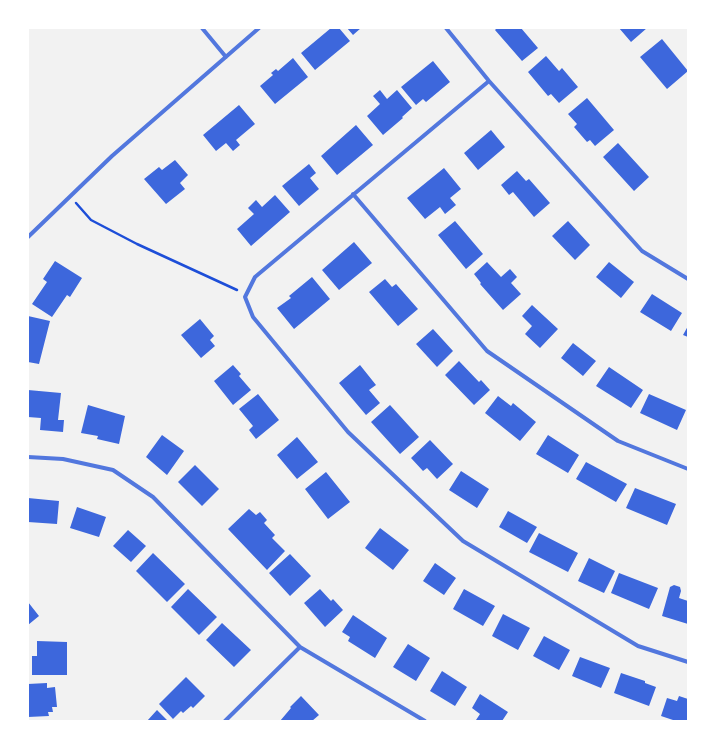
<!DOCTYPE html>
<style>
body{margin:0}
#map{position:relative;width:716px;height:749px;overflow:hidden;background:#f2f2f2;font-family:Raleway,sans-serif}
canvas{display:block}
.frame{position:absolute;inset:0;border:29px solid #fff;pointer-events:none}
</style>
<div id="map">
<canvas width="716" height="749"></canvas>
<div class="frame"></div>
</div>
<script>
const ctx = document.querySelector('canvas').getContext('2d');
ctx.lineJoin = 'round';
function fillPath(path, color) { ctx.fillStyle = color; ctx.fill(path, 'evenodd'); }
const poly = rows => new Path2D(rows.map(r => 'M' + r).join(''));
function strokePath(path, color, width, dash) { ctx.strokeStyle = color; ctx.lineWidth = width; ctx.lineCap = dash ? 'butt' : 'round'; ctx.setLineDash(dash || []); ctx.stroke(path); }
fillPath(poly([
 [331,28,339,28,350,41,315,70,301,53],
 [347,28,361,28,353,35],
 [497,28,521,28,538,48,522,61,495,30],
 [619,28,647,28,631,42],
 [662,39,688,71,667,89,640,57],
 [546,56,559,71,562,68,578,87,559,103,551,94,548,96,528,72],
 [293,58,308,77,275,104,260,86,273,75,271,73,276,69,278,71],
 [433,61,450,82,426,102,423,99,416,105,401,87],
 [380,90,387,99,397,90,412,108,402,117,403,118,383,135,367,116,380,104,373,96],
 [587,98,614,130,595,146,590,140,587,142,574,127,577,124,568,114],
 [239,105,255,124,236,140,240,145,233,151,226,143,216,151,203,135],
 [356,125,373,145,337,175,321,156],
 [491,130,505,147,478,170,464,153],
 [618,143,649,177,634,191,603,157],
 [175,160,188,175,180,183,185,189,166,204,144,179,159,167,162,170],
 [309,164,316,173,310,178,319,189,299,206,282,186],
 [444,168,461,189,450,198,456,205,445,214,440,207,425,219,407,198],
 [517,171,526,181,529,179,550,203,534,217,513,192,509,195,501,185],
 [275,195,290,212,251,246,237,229,254,214,248,208,256,200,262,207],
 [455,221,483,254,466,269,438,235],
 [568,221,590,245,575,260,552,236],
 [354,242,372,263,339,290,322,270],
 [55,261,82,278,70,297,67,295,52,317,32,304,47,282,43,279],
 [487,262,501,277,510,269,517,277,511,283,521,294,503,310,480,284,481,283,474,274],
 [609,262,634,282,621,298,596,277],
 [312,277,330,299,294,329,277,308,291,298,289,296],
 [385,279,392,287,396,284,418,309,398,326,369,292],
 [652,294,682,313,671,331,640,312],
 [532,305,558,329,540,348,525,334,532,326,522,316],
 [28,316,50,321,39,364,28,362],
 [200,319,214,336,210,340,215,346,201,358,181,335],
 [688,326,688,337,683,335],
 [433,329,453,351,437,367,416,344],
 [573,343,596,361,583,376,561,358],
 [459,361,479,382,481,380,490,390,474,405,445,375],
 [233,365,241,374,239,376,251,390,233,405,214,381],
 [360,365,376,385,369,390,380,403,366,415,339,383],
 [609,367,643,390,631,408,596,386],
 [28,390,61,393,58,420,64,420,63,432,40,430,41,418,28,417],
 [258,394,279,420,256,439,249,430,253,426,239,409],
 [649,394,686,410,677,430,640,413],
 [498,396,511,406,513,403,536,422,520,441,485,413],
 [88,405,125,416,119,444,97,439,98,436,81,433],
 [390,405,419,437,400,454,371,422],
 [162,435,184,451,167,475,146,457],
 [548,435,579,455,568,473,536,454],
 [297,437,318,462,297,479,277,455],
 [430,440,453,464,437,479,427,468,423,471,411,458],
 [586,462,627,484,616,502,576,479],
 [195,465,219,489,202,506,178,482],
 [461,471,489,489,477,508,449,490],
 [326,472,350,502,328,519,305,489],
 [635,488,676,504,667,525,626,508],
 [28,498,59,501,57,524,28,522],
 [77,507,106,517,99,537,70,528],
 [249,509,256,515,260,512,267,520,264,523,275,535,272,538,285,551,267,570,228,529],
 [508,511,537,527,527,543,499,527],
 [380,528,409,550,393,570,365,548],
 [128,530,146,546,131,562,113,546],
 [539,533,578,553,568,572,529,552],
 [153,553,185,584,167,602,136,571],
 [290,554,311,576,290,596,269,573],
 [589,558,615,571,604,593,578,581],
 [435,563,456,578,444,595,423,581],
 [619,573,658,588,649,609,611,593],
 [674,585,680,587,681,591,679,598,688,601,688,624,662,616,670,587],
 [188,589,217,617,199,635,171,607],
 [320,589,331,601,333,599,343,610,325,627,304,603],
 [464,589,495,606,483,626,453,609],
 [28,602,39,616,28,625],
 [503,614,530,628,518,650,492,636],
 [353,615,387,638,375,658,348,641,350,637,342,632],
 [222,623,251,650,234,667,206,640],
 [544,636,570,650,559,670,533,656],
 [37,641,67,642,67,675,32,675,32,656,37,656],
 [408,644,430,658,416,681,393,667],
 [580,657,610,668,601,688,572,676],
 [442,671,467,687,455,706,430,691],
 [621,673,645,681,645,683,656,687,649,706,614,693],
 [186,677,205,696,193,708,191,706,183,713,181,711,173,719,159,704],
 [47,683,47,688,55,687,57,707,52,707,53,712,48,712,49,716,28,717,28,684],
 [480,694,508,712,502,721,476,720,480,714,472,708],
 [301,696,319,715,312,721,280,721,291,708,290,707],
 [679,696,688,699,688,721,676,721,661,716,667,698,677,701],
 [157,710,168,721,147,721]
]), '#3d67dc');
strokePath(poly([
 [76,203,91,220,137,244,237,290]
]), '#1d4ed8', 2.5);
strokePath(poly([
 [202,28,226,57],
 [446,28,489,81,642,251,688,279],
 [489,81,255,277,245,297,253,317,348,432,463,541,638,646,688,662],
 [353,194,487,351,618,441,688,469],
 [28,237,112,156,259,28],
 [28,457,63,459,113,470,153,497,300,647,425,721],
 [225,721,300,647]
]), '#5277de', 4);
</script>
